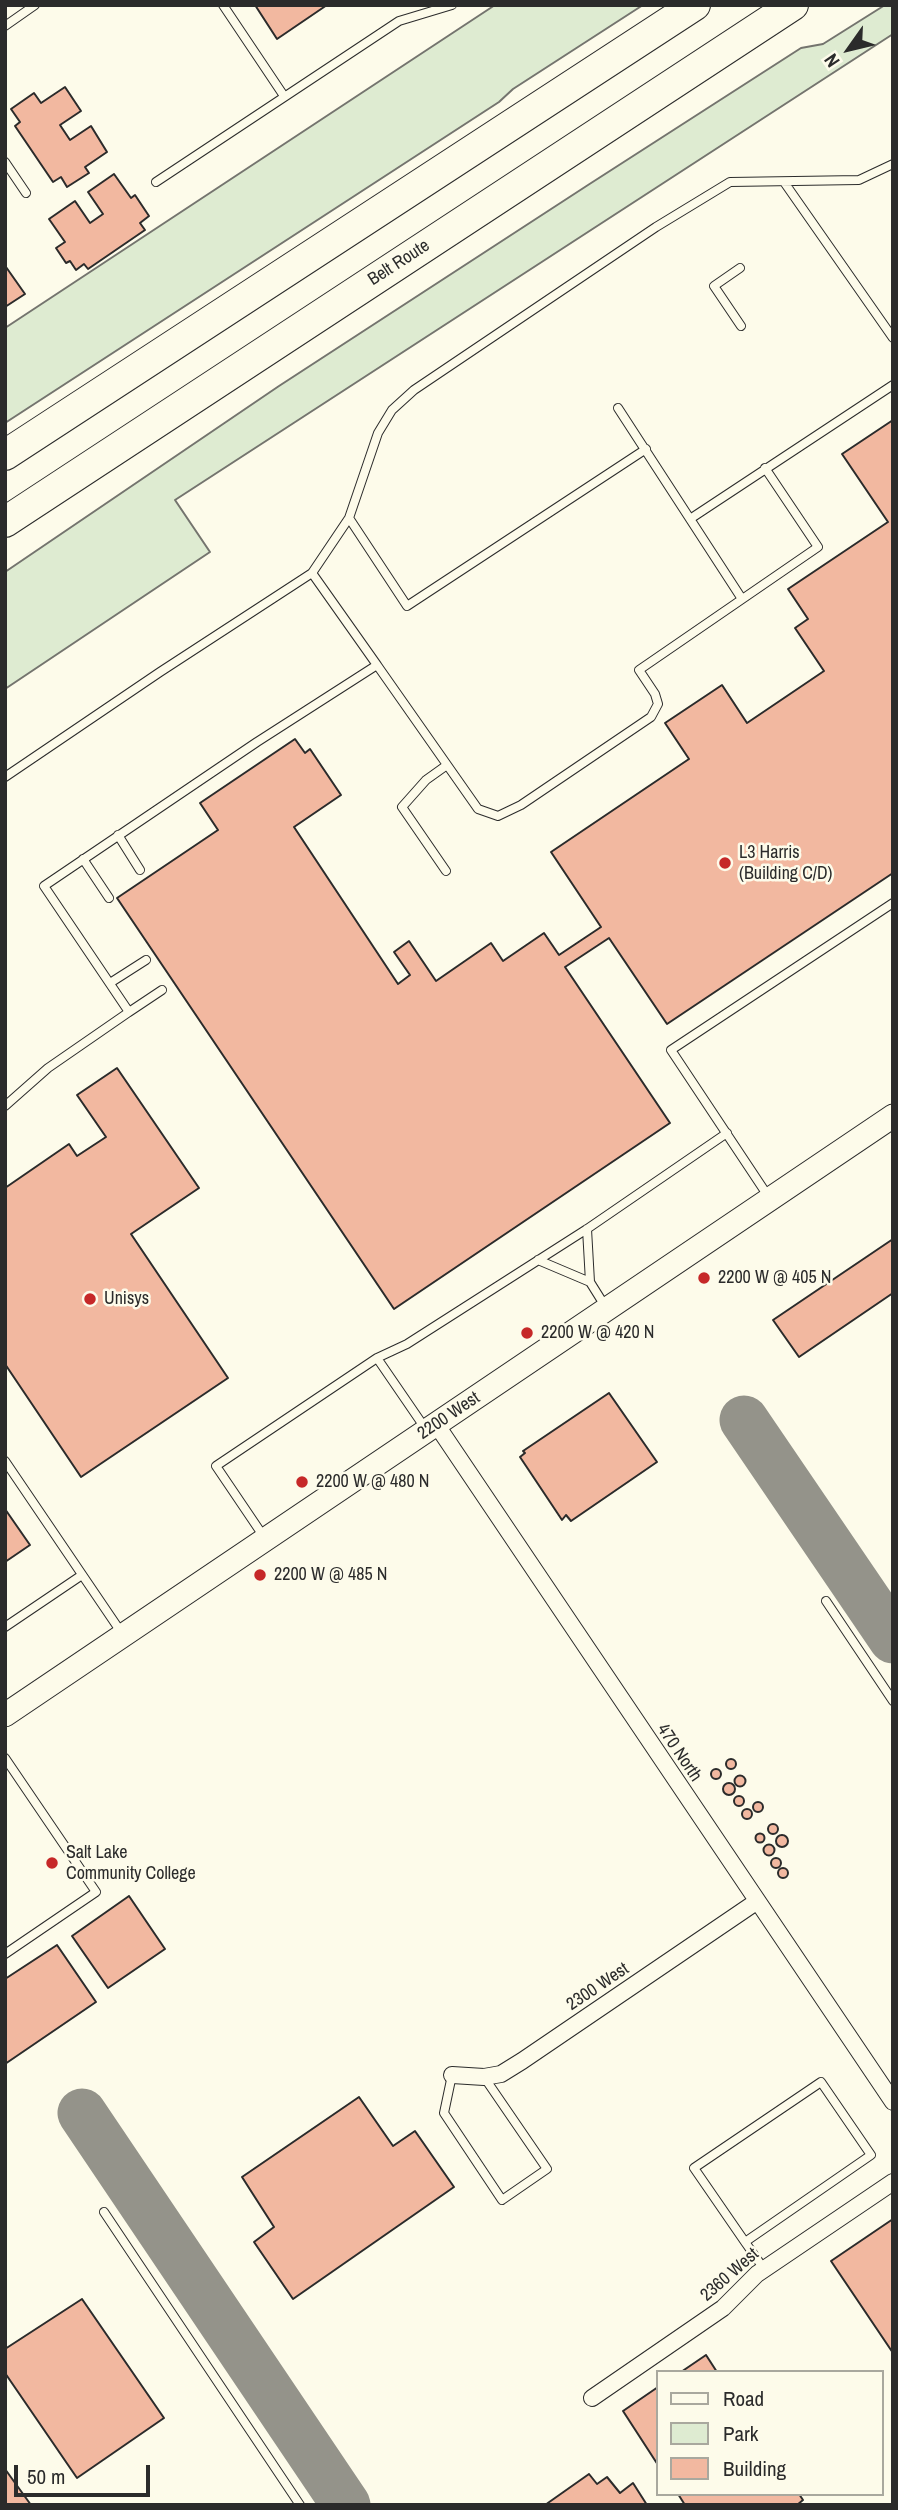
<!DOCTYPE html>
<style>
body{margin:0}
#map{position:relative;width:898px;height:2510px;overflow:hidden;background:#fdfbea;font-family:"Archivo Narrow",sans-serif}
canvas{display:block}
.frame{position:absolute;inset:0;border:7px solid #2b2b2b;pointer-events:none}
.legend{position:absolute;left:656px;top:2370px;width:228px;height:126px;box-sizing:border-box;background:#fdfbea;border:2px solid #a9a89e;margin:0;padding:9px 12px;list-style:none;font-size:21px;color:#2b2b2b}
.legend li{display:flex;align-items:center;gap:14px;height:35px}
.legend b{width:35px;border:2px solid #a9a89e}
.north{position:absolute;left:814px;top:14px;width:70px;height:70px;-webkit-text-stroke:5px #fdfbea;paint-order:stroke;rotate:236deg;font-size:19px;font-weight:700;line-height:28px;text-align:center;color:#2b2b2b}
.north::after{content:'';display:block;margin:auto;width:24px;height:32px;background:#2b2b2b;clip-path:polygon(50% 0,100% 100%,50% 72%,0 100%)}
.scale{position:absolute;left:14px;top:2465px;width:136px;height:32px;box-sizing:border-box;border:4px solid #2b2b2b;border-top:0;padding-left:9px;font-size:21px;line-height:24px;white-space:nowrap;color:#2b2b2b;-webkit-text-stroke:5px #fdfbea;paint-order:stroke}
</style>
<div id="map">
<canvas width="898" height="2510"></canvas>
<div class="frame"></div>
<ul class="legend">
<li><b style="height:9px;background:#fdfbea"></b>Road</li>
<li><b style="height:19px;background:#deebd1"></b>Park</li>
<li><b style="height:19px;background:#f2b8a0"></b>Building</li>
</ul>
<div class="north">N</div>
<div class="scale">50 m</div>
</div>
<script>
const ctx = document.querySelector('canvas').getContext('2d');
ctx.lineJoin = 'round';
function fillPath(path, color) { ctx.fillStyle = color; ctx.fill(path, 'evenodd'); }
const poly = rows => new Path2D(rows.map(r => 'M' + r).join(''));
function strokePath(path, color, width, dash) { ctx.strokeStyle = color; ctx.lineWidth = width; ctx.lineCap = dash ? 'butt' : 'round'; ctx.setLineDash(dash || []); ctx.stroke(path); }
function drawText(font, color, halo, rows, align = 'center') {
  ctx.font = font + ' "Archivo Narrow",sans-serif'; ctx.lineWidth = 5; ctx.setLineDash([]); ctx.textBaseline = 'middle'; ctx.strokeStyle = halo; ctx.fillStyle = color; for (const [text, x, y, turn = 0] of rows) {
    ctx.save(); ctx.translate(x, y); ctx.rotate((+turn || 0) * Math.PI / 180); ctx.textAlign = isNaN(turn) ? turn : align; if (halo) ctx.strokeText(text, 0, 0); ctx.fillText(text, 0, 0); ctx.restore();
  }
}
const green = poly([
 [495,5,643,5,513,89,499,102,5,423,5,328,495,5],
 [885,5,893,5,893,34,175,500,210,552,5,689,5,572,279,386,588,185,801,48,823,44,885,5]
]);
fillPath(green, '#deebd1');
strokePath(green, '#74746e', 2);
strokePath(poly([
 [744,1420,893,1639],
 [82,2113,346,2505]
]), '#94938a', 49);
const building = poly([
 [255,5,327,5,277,39,255,5],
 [65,87,81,111,60,125,70,140,91,126,107,152,85,167,89,173,67,187,61,177,53,182,15,126,20,122,11,109,34,93,41,103,65,87],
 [114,174,131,198,135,195,149,216,140,223,145,230,88,269,84,264,76,270,70,261,66,263,56,248,65,242,49,219,75,201,90,223,103,214,88,192,114,174],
 [6,267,25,294,5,307,5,268,6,267],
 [893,420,893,873,667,1024,609,938,565,967,670,1123,394,1309,117,898,218,830,200,803,295,739,305,753,310,749,341,795,294,827,398,984,410,975,394,952,409,941,436,981,491,943,503,961,544,933,559,955,601,927,551,852,689,759,665,723,722,685,747,723,824,671,795,628,808,619,788,589,888,522,842,454,893,420],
 [117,1068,199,1188,131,1234,228,1378,81,1477,5,1364,5,1188,69,1144,77,1156,106,1137,77,1095,117,1068],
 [893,1239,893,1293,799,1357,773,1320,893,1239],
 [609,1393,657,1462,571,1521,566,1515,562,1520,520,1457,525,1453,523,1451,609,1393],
 [5,1509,30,1545,5,1562,5,1509],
 '726 1764a5 5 0 1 1 10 0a5 5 0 1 1-10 0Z',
 '711 1774a5 5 0 1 1 10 0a5 5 0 1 1-10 0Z',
 '734.5 1781a5.5 5.5 0 1 1 11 0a5.5 5.5 0 1 1-11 0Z',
 '723 1789a6 6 0 1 1 12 0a6 6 0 1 1-12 0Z',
 '734 1801a5 5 0 1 1 10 0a5 5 0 1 1-10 0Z',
 '753 1807a5 5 0 1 1 10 0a5 5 0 1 1-10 0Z',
 '742 1814a5 5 0 1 1 10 0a5 5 0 1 1-10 0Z',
 '768 1829a5 5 0 1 1 10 0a5 5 0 1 1-10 0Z',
 '755.5 1838a4.5 4.5 0 1 1 9 0a4.5 4.5 0 1 1-9 0Z',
 '776 1841a6 6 0 1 1 12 0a6 6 0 1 1-12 0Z',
 '763.5 1850a5.5 5.5 0 1 1 11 0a5.5 5.5 0 1 1-11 0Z',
 '771 1863a5 5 0 1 1 10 0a5 5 0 1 1-10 0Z',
 '778 1873a5 5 0 1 1 10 0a5 5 0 1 1-10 0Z',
 [129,1896,165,1949,108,1988,72,1936,129,1896],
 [57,1945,96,2002,5,2064,5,1979,57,1945],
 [359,2097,393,2146,415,2131,454,2187,293,2299,254,2242,274,2227,242,2177,359,2097],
 [893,2219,893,2353,831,2261,893,2219],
 [82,2299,164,2418,77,2478,5,2373,5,2349,82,2299],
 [706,2355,717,2372,681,2372,706,2355],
 [658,2387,658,2465,623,2411,658,2387],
 [5,2469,31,2505,5,2505,5,2469],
 [589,2474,597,2484,607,2477,620,2493,633,2483,647,2505,545,2505,589,2474],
 [678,2494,799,2494,803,2500,797,2505,685,2505,678,2494]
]);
fillPath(building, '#f2b8a0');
strokePath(building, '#2b2b2b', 2);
const lane = poly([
 [223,5,284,96],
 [5,26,35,5],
 [5,162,26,193],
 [156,182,399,21,452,5],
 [784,182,893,338],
 [740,268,714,286,741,326],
 [618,408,742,599],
 [349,518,407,606,646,449],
 [690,519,893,385],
 [312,573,377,665],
 [5,777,160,672,312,573,349,518,378,433,392,410,414,390,656,227,730,182,859,180,893,164],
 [118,835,140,870],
 [83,859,109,898],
 [446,871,402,807,426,780,447,765],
 [110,983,146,960],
 [129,1012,162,990],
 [5,1106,48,1068,129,1012,44,886,257,742,377,665,478,809,498,816,521,805,651,717,658,704,655,694,639,670,818,547,765,468],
 [768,1196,671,1050,893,903],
 [538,1260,590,1282,587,1229],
 [590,1282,605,1306],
 [377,1358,407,1344,587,1229,727,1133],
 [5,1461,121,1632],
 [264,1537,216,1466,377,1358,425,1428],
 [826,1601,893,1701],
 [5,1627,82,1575],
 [5,1758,96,1892,5,1954],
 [452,2075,444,2113,502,2200,547,2169,484,2077],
 [104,2212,300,2505],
 [745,2242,871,2155,821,2082,694,2168,745,2242,764,2269]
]);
const street = poly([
 [436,1424,893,2102],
 [452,2075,484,2077,501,2074,522,2061,756,1902],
 [592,2398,723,2308,757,2274,893,2182]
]);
const secondary = poly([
 [5,1715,893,1116]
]);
const highway = poly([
 [5,455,695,5],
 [5,522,793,5]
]);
strokePath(lane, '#2b2b2b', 10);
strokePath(street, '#2b2b2b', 18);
strokePath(secondary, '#2b2b2b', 25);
strokePath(highway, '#2b2b2b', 32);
strokePath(lane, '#fdfbea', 8);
strokePath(street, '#fdfbea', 16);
strokePath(secondary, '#fdfbea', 23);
strokePath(highway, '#fdfbea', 30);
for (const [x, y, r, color] of [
 [725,863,7,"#c62828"],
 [704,1278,7,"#c62828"],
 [90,1299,7,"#c62828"],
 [527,1333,7,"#c62828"],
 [302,1482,7,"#c62828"],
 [260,1575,7,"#c62828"],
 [52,1863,7,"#c62828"]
]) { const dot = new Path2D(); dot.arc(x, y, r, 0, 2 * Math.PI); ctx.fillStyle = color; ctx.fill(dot); strokePath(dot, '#fdfbea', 2.5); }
drawText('18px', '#2b2b2b', '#fdfbea', [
 ["Belt Route",399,263,-33],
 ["2200 West",449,1416,-34],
 ["470 North",679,1753,56],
 ["2300 West",598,1987,-34],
 ["2360 West",730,2275,-41]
]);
drawText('18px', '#2b2b2b', '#fdfbea', [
 ["L3 Harris",739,853],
 ["(Building C/D)",739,874],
 ["2200 W @ 405 N",718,1278],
 ["Unisys",104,1299],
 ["2200 W @ 420 N",541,1333],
 ["2200 W @ 480 N",316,1482],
 ["2200 W @ 485 N",274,1575],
 ["Salt Lake",66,1853],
 ["Community College",66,1874]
], 'left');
</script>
